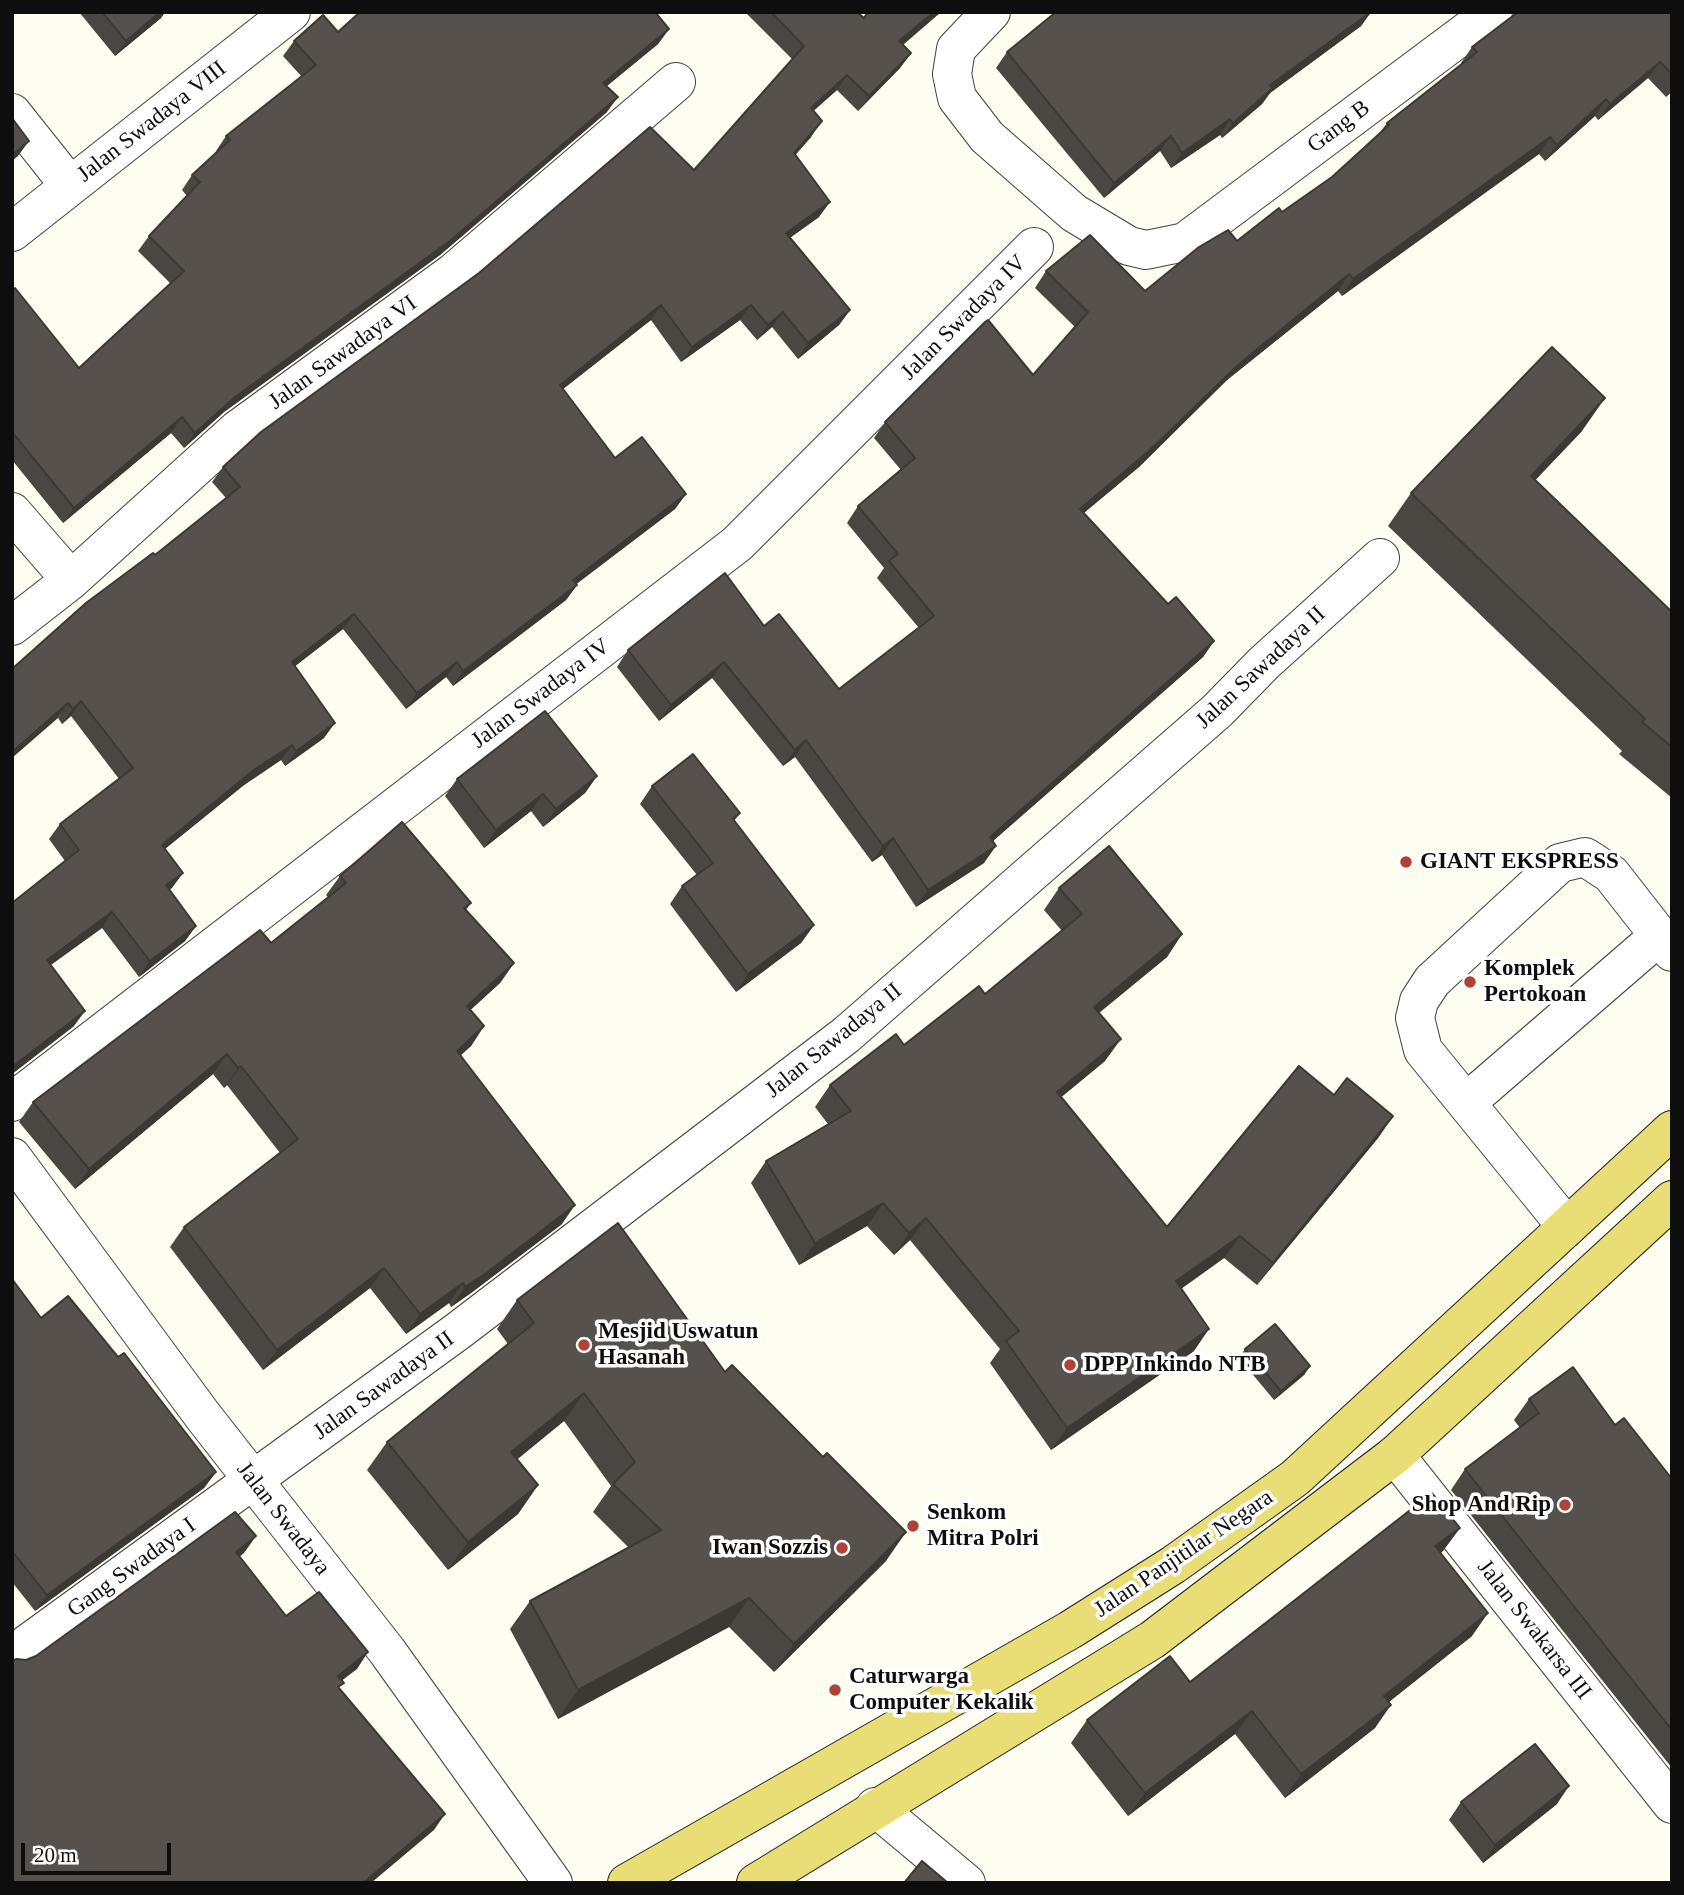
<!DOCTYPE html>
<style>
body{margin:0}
#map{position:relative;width:1684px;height:1895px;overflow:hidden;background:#fdfdf1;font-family:Georgia,serif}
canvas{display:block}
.frame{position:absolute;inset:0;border:14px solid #0e0e0e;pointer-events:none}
.scale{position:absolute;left:21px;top:1843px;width:150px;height:32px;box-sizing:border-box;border:4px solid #0e0e0e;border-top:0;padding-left:9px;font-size:21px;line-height:24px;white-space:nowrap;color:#0e0e0e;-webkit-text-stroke:5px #fff;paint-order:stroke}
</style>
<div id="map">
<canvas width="1684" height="1895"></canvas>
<div class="frame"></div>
<div class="scale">20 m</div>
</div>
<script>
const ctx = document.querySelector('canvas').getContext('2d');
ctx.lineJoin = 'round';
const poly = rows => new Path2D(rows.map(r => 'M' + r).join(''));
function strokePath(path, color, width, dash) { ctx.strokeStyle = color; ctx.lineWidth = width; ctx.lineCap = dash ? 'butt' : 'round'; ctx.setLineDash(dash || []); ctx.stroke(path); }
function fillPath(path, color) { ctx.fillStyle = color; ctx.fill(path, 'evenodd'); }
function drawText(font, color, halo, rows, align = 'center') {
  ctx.font = font + ' Georgia,serif'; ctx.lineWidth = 7; ctx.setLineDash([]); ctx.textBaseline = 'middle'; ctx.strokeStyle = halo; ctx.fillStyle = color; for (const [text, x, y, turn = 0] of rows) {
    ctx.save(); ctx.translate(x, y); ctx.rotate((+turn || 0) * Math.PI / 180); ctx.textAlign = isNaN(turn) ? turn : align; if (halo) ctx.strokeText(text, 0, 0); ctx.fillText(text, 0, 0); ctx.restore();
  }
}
const minor = poly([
 [991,12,956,49,952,74,957,98,987,137,1074,213,1129,246,1146,250,1185,242,1493,12],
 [12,113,70,186],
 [12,232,291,12],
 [12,512,71,580],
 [12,626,71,580,237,430,454,272,676,82],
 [12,1102,737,544,1034,247],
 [1467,1102,1659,936],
 [12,1157,203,1416,387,1651,553,1883],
 [1567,1227,1423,1050,1415,1018,1419,1001,1432,981,1560,863,1585,857,1611,874,1672,952],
 [1395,1455,1672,1804],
 [12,1655,458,1331,846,1035,1217,711,1264,663,1380,558],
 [875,1807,966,1883]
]);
const major = poly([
 [627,1883,1070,1630,1173,1565,1295,1478,1672,1130],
 [756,1883,1152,1640,1395,1455,1672,1200]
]);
strokePath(minor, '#414141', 40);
strokePath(major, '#1f1f1f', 40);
strokePath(minor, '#fff', 38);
strokePath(major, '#e9de75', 38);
fillPath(poly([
 [79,12,165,12,161,18,115,56],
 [745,12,857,12,864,18,868,12,941,12,903,45,911,53,900,68,858,111,837,90,813,111,811,137,796,154,819,217,790,238,850,310,839,325,798,359,772,327,757,340,740,320,681,362,651,320,563,389,615,458,686,494,675,509,576,584,577,585,566,600,453,686,446,677,406,709,343,629,295,666,324,738,285,766,281,760,244,785,165,849,183,873,169,890,196,926,185,941,139,977,102,928,51,965,74,1026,12,1074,12,903,65,861,49,839,60,824,119,779,71,716,62,724,58,718,155,555,226,498,212,482,223,467,694,170,792,59],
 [1371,12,1361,26,1270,93,1262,104,1222,138,1220,135,1171,168,1160,151,1104,198,996,68,1007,52],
 [1514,12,1672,12,1672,92,1666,97,1648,78,1598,120,1595,116,1545,161,1539,154,1342,296,1338,291,1227,380,1139,467,1084,513,1168,604,1214,641,1203,657,993,841,984,863,916,907,882,855,872,862,795,757,783,766,712,678,659,721,617,667,628,650,764,626,839,689,919,628,877,578,884,568,847,523,858,506,901,470,874,438,885,422,1033,375,1075,327,1035,288,1046,271,1145,291,1237,241,1282,212,1332,177,1378,135,1387,123,1462,64,1461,63,1472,47,1514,16],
 [669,29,658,44,607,86,607,112,440,255,224,412,184,448,171,433,63,523,12,460,12,291,79,368,171,284,138,251,149,236,187,196,182,190,192,175,217,152,216,151,226,136,302,77,283,56,294,41,338,32],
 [1582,431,1535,480,1672,612,1672,798,1619,754,1622,751,1388,526,1411,493],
 [597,776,585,793,543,827,531,811,484,848,445,796,457,779],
 [652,786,740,813,734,821,814,925,801,943,736,992,670,904,682,886,697,875,640,804],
 [340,876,471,903,466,910,514,963,500,983,470,1010,484,1026,471,1046,461,1055,562,1224,471,1293,451,1307,449,1303,406,1334,370,1288,263,1370,170,1247,184,1227,280,1153,227,1085,224,1088,213,1074,75,1189,19,1122,33,1102,271,943,328,897,326,895],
 [1059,888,1182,934,1167,957,1099,1013,1105,1061,1061,1097,1167,1227,1334,1095,1393,1116,1378,1138,1257,1285,1224,1258,1181,1289,1194,1351,1051,1450,990,1363,1000,1349,910,1240,894,1255,867,1226,799,1265,751,1183,766,1161,828,1124,815,1107,830,1085,904,1045,985,994,1062,931,1044,910],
 [12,1279,41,1318,216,1472,204,1488,35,1611,12,1582],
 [517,1300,725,1372,886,1561,774,1672,729,1627,558,1719,510,1629,530,1601,629,1548,593,1512,611,1486,564,1421,517,1459,538,1485,518,1514,448,1570,367,1470,387,1442,508,1344,497,1329],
 [1245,1349,1310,1366,1304,1375,1274,1400,1239,1358],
 [1529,1399,1615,1425,1672,1479,1672,1768,1451,1490,1465,1469,1520,1428,1514,1420],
 [1460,1528,1441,1553,1472,1636,1389,1702,1375,1728,1285,1798,1235,1734,1128,1816,1071,1743,1087,1720,1190,1682],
 [1461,1802,1557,1804,1483,1863,1449,1820]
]), '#4a4641');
fillPath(poly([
 [160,12,165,12,161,18,115,56,126,41],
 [934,12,941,12,889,56,899,41],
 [1371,12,1361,26,1270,93,1262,104,1222,138,1233,123,1270,85],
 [669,29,658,44,592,98,603,83],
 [911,53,900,68,858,111,869,96],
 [1660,62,1648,78,1598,120,1610,104],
 [847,75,837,90,800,123,811,108],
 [618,97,607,112,440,255,224,412,184,448,195,433,235,397],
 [1606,99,1595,116,1545,161,1557,145],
 [1230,119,1220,135,1171,168,1182,153],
 [822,121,811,137,784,168,794,153],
 [1171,136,1160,151,1104,198,1114,183],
 [1550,137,1539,154,1342,296,1353,279],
 [29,141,18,156,12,161,12,155],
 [830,202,819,217,775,248,786,233],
 [1349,274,1338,291,1227,380,1139,467,1069,525,1080,509,1239,364],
 [661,305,651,320,549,400,560,385],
 [751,305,740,320,681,362,692,347],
 [850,310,839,325,798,359,808,343],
 [783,312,772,327,757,340,768,325],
 [1605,398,1582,431,1508,509,1531,476],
 [182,417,171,433,63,523,74,508],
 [686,494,675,509,562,595,573,580],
 [577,585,566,600,453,686,463,671],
 [354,614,343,629,281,677,292,662],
 [1214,641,1203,657,978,854,990,837],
 [457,662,446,677,406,709,417,693],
 [724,662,712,678,659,721,671,705],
 [81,701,71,716,62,724,73,709],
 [68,703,58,718,12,758,12,752],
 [335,723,324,738,285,766,296,751],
 [806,740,795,757,783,766,795,750],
 [292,745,281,760,244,785,151,860,162,845,255,769],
 [597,776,585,793,543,827,556,809],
 [543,794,531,811,484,848,496,830],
 [893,838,882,855,872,862,883,846],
 [996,846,984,863,916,907,928,890],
 [183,873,172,888,155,900,166,885],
 [112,912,102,928,36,975,47,960],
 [814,925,801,943,736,992,748,974],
 [196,926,185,941,139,977,150,961],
 [1182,934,1167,957,1079,1029,1094,1007],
 [514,963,500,983,453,1026,467,1006],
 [85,1011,74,1026,12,1074,12,1067],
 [484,1026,471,1046,443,1071,457,1051],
 [1121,1039,1105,1061,1041,1114,1057,1092],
 [227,1054,213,1074,75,1189,89,1169],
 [241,1066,227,1085,224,1088,238,1068],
 [1393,1116,1378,1138,1257,1285,1273,1263],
 [883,1203,867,1226,799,1265,815,1243],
 [575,1205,562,1224,471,1293,451,1307,465,1287],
 [926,1218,910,1240,894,1255,909,1233],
 [1240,1236,1224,1258,1161,1303,1176,1281],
 [384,1268,370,1288,263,1370,277,1350],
 [463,1283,449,1303,406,1334,420,1314],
 [1209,1329,1194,1351,1051,1450,1067,1428],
 [1310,1366,1304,1375,1274,1400,1281,1391],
 [584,1393,564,1421,491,1481,511,1452],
 [216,1472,204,1488,35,1611,47,1595],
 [538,1485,518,1514,448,1570,468,1542],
 [1460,1528,1443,1551,1419,1569,1435,1546],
 [906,1532,886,1561,774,1672,794,1644],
 [256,1536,244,1553,225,1569,236,1552],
 [749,1598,729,1627,558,1719,578,1690],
 [1488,1613,1472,1636,1367,1719,1384,1696],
 [368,1652,357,1669,327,1692,338,1676],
 [1391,1705,1375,1728,1285,1798,1301,1774],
 [1252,1711,1235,1734,1128,1816,1145,1793],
 [1569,1786,1557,1804,1483,1863,1495,1845],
 [445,1814,434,1830,371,1883,363,1883]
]), '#3c3935');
const building = poly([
 [102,12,160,12,126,41,102,12],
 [360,12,655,12,669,29,603,83,618,97,451,240,235,397,195,433,182,417,74,508,12,432,12,291,15,288,79,368,184,271,149,236,200,182,192,175,230,140,226,136,316,65,294,41,323,15,338,32,360,12],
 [771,12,857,12,864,18,868,12,934,12,899,41,911,53,869,96,847,75,811,108,822,121,794,153,830,202,786,233,850,310,808,343,783,312,768,325,751,305,692,347,661,305,560,385,615,458,642,437,686,494,573,580,577,585,463,671,457,662,417,693,354,614,292,662,335,723,296,751,292,745,255,769,162,845,183,873,166,885,196,926,150,961,112,912,47,960,85,1011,12,1067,12,903,79,850,60,824,133,768,81,701,73,709,68,703,12,752,12,669,86,603,153,553,155,555,240,487,223,467,261,432,479,273,650,127,694,170,804,46,771,12],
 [1056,12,1371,12,1270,85,1273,88,1233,123,1230,119,1182,153,1171,136,1114,183,1007,52,1056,12],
 [1518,12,1672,12,1672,74,1660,62,1610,104,1606,99,1557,145,1550,137,1353,279,1349,274,1239,364,1150,450,1080,509,1168,604,1176,597,1214,641,990,837,996,846,928,890,893,838,883,846,806,740,795,750,724,662,671,705,628,650,725,573,764,626,779,614,839,689,934,616,889,561,898,554,858,506,915,458,885,422,985,322,988,320,1033,375,1088,312,1046,271,1090,235,1145,291,1199,247,1228,230,1237,241,1279,208,1282,212,1332,177,1389,125,1387,123,1477,52,1472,47,1518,12],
 [12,118,29,141,12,155,12,118],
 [1552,347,1605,398,1531,476,1672,612,1672,747,1642,722,1645,719,1411,493,1552,347],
 [545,711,597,776,556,809,543,794,496,830,457,779,545,711],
 [693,754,740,813,733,819,814,925,748,974,682,886,713,863,652,786,693,754],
 [402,822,471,903,464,908,514,963,467,1006,484,1026,457,1051,575,1205,485,1274,465,1287,463,1283,420,1314,384,1268,277,1350,184,1227,298,1139,241,1066,238,1068,227,1054,89,1169,33,1102,260,930,271,943,346,883,340,876,402,822],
 [1109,846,1182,934,1094,1007,1121,1039,1057,1092,1167,1227,1299,1066,1334,1095,1347,1078,1393,1116,1273,1263,1240,1236,1176,1281,1209,1329,1067,1428,1006,1341,1019,1331,926,1218,909,1233,883,1203,815,1243,766,1161,851,1111,830,1085,896,1034,904,1045,979,986,985,994,1082,914,1059,888,1109,846],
 [618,1223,725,1372,732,1365,823,1457,827,1453,906,1532,794,1644,749,1598,578,1690,530,1601,661,1530,613,1484,635,1462,584,1393,511,1452,538,1485,468,1542,387,1442,534,1323,517,1300,618,1223],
 [12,1279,41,1318,68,1296,118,1357,124,1353,216,1472,47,1595,12,1551,12,1279],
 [1275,1324,1310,1366,1281,1391,1245,1349,1275,1324],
 [1573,1367,1615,1425,1624,1418,1672,1479,1672,1730,1465,1469,1539,1413,1529,1399,1573,1367],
 [1432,1493,1460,1528,1435,1546,1488,1613,1384,1696,1391,1705,1301,1774,1252,1711,1145,1793,1087,1720,1170,1656,1190,1682,1432,1493],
 [235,1512,256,1536,236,1552,286,1616,319,1592,368,1652,338,1676,344,1683,338,1687,445,1814,363,1883,12,1883,12,1662,16,1659,26,1660,36,1656,235,1512],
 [1535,1744,1569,1786,1495,1845,1461,1802,1535,1744],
 [922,1861,948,1883,904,1883,922,1861]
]);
fillPath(building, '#56514c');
strokePath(building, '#3c3935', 2);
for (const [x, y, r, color] of [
 [1406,862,7,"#af4136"],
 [1470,982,7,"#af4136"],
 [584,1345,7,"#af4136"],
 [1070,1365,7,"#af4136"],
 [1565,1505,7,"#af4136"],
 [913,1526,7,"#af4136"],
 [842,1548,7,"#af4136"],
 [835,1690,7,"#af4136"]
]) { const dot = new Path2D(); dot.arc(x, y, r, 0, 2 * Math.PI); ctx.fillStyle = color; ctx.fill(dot); strokePath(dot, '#fff', 2.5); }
drawText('23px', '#0e0e0e', '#fff', [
 ["Jalan Swadaya VIII",152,122,-38],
 ["Gang B",1339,127,-37],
 ["Jalan Swadaya IV",964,318,-45],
 ["Jalan Sawadaya VI",343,353,-36],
 ["Jalan Sawadaya II",1261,668,-43],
 ["Jalan Swadaya IV",541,694,-37],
 ["Jalan Sawadaya II",834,1041,-39],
 ["Jalan Sawadaya II",384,1386,-36],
 ["Jalan Swadaya",283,1519,52],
 ["Jalan Panjitilar Negara",1184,1554,-34],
 ["Gang Swadaya I",132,1568,-36],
 ["Jalan Swakarsa III",1534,1630,52]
]);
drawText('bold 23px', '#0e0e0e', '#fff', [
 ["GIANT EKSPRESS",1420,862],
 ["Komplek",1484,969],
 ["Pertokoan",1484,995],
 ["Mesjid Uswatun",598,1332],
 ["Hasanah",598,1358],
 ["DPP Inkindo NTB",1084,1365],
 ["Shop And Rip",1551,1505,"right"],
 ["Senkom",927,1513],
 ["Mitra Polri",927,1539],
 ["Iwan Sozzis",828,1548,"right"],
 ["Caturwarga",849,1677],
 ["Computer Kekalik",849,1703]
], 'left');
</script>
